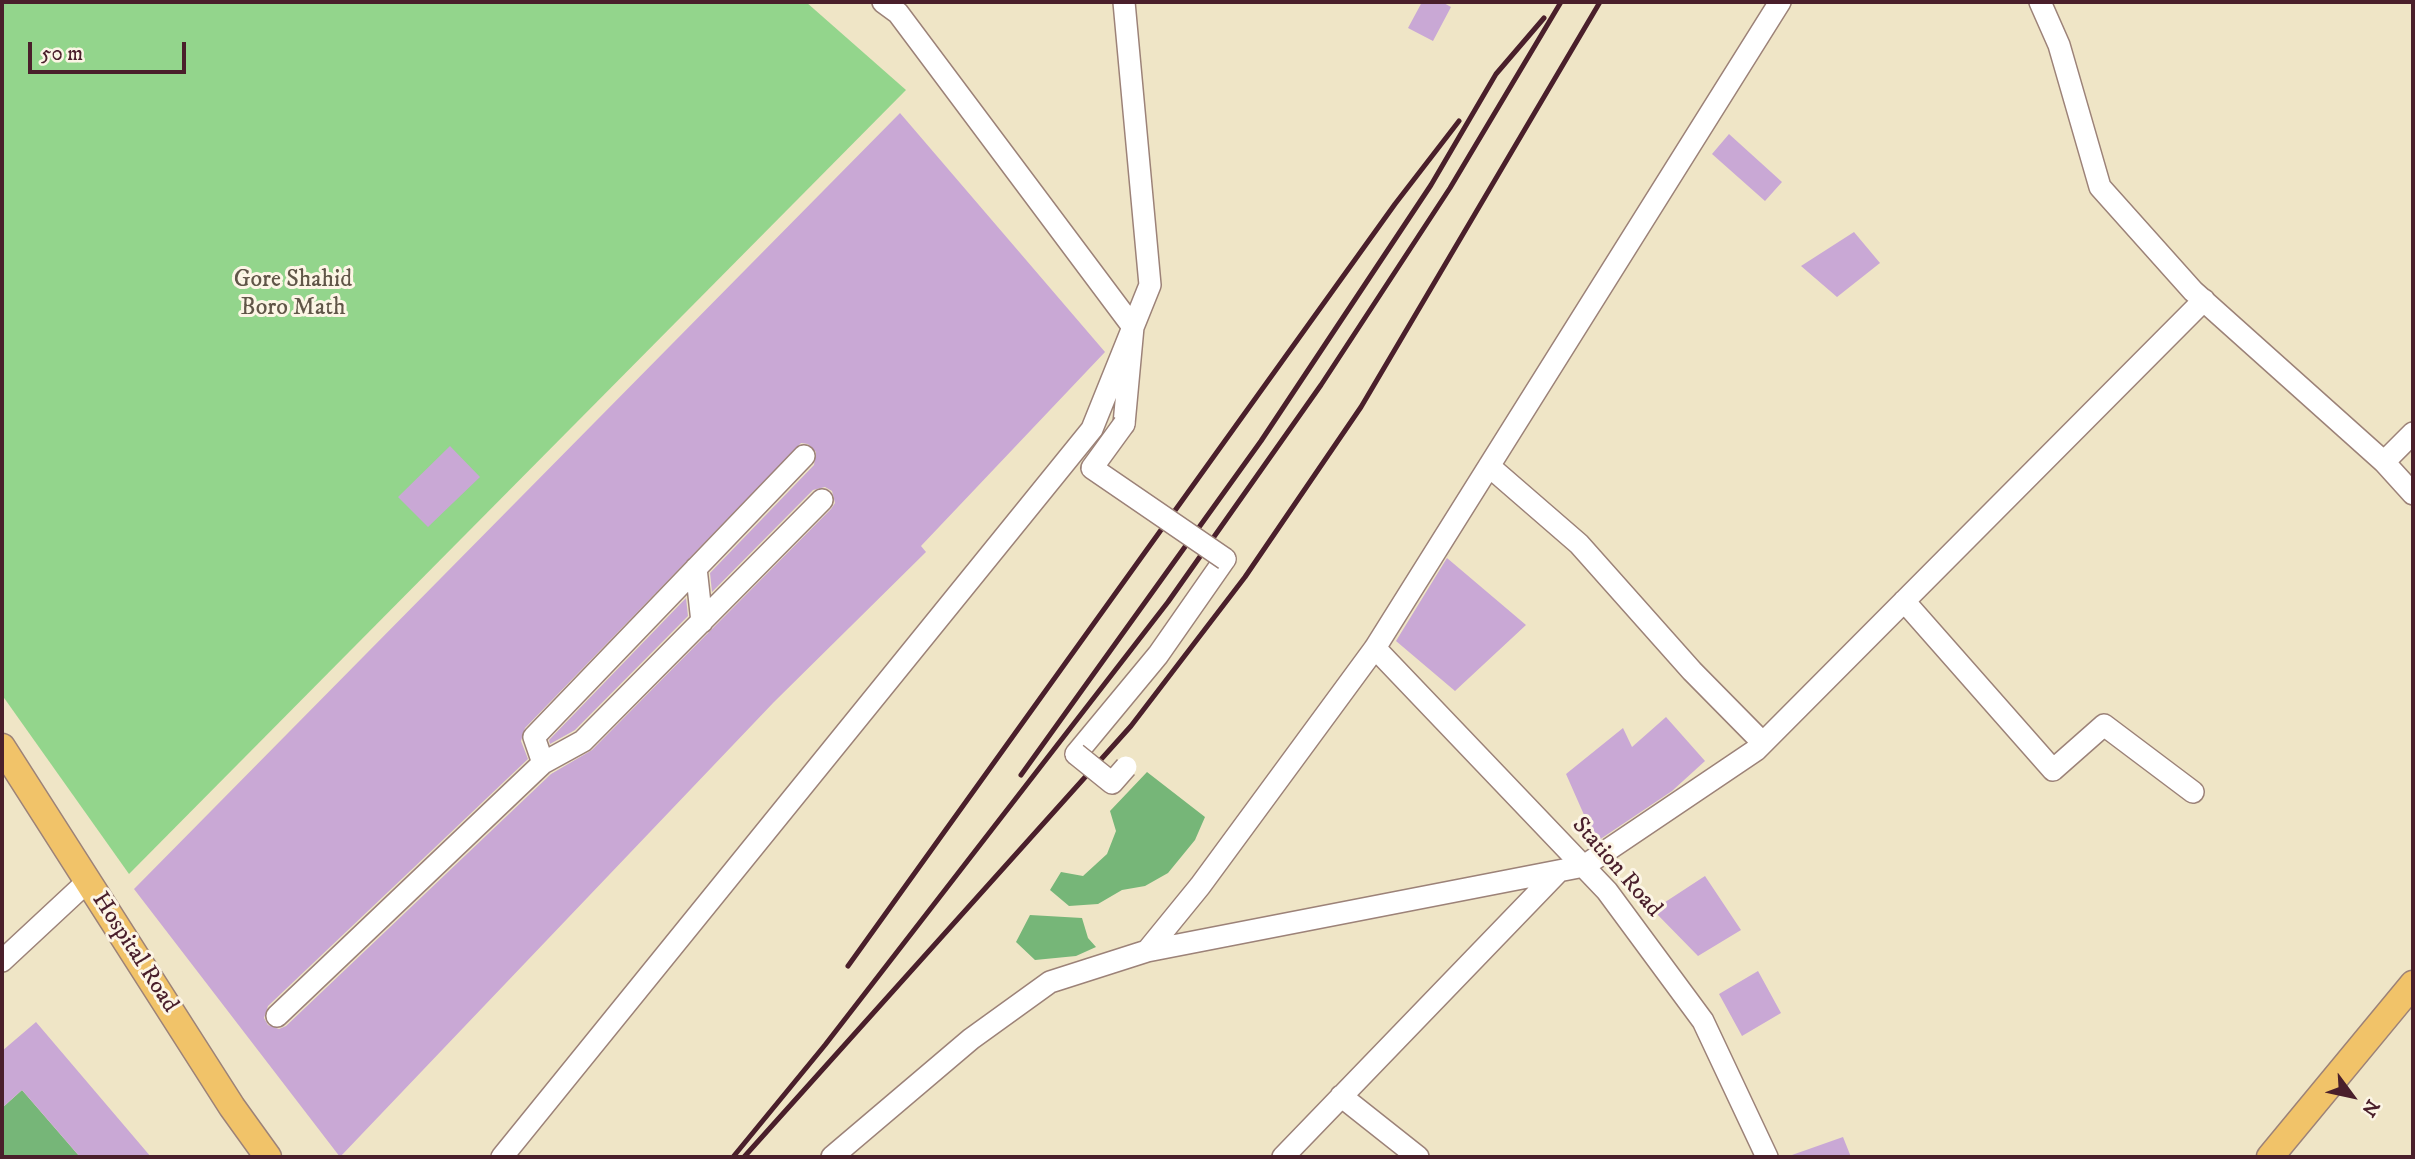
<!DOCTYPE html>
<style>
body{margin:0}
#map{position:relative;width:2415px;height:1159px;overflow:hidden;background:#efe5c6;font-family:"IM FELL DW Pica",serif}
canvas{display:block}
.frame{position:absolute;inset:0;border:4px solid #4a1f2b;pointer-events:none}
.north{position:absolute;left:2317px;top:1061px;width:70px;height:70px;-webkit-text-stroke:5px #fcf5e5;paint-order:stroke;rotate:123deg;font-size:19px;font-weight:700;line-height:28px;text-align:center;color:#4a1f2b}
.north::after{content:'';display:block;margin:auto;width:24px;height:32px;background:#4a1f2b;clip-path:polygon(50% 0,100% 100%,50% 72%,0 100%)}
.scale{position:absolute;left:28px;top:42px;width:158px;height:32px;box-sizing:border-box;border:4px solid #4a1f2b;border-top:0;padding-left:9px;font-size:21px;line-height:24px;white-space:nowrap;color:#4a1f2b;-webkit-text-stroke:5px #fcf5e5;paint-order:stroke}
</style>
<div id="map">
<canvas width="2415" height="1159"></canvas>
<div class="frame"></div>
<div class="north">N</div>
<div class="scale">50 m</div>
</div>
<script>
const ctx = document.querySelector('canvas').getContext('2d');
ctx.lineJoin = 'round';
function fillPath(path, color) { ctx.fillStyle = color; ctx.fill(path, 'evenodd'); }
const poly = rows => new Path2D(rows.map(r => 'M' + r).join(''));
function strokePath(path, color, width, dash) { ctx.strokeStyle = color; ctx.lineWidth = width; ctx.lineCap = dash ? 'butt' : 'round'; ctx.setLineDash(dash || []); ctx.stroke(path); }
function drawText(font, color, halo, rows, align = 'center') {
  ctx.font = font + ' "IM FELL DW Pica",serif'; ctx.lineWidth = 6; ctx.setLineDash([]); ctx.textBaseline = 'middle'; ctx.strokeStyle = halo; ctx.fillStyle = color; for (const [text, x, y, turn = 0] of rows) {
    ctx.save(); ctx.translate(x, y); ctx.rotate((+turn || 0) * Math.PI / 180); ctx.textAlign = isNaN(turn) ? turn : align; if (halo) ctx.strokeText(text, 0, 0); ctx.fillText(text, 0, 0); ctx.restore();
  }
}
fillPath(poly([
 [2,2,806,2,906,90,129,874,2,695]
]), '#93d58c');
fillPath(poly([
 [1147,772,1205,817,1195,840,1168,873,1145,886,1122,890,1098,904,1069,906,1050,890,1061,872,1083,876,1107,854,1116,831,1110,811],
 [1030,915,1082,918,1088,938,1096,947,1076,956,1035,960,1016,942],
 [22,1090,80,1157,2,1157,2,1108]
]), '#76b678');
fillPath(poly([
 [1422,2,1442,2,1451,7,1433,41,1408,28],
 [900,113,1105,352,921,546,926,552,774,702,340,1157,134,889],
 [801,443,808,444,816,452,814,465,710,573,712,592,813,490,825,487,832,491,835,503,831,509,592,750,551,774,286,1026,279,1029,268,1025,264,1018,268,1006,528,759,521,741,525,728],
 [1729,134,1782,182,1765,201,1712,154],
 [1854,232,1880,263,1837,297,1801,266],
 [450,446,480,477,428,527,398,497],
 [1447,558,1526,625,1455,691,1396,641],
 [686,598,688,616,575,730,550,744,549,740],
 [1666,717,1705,761,1672,791,1596,842,1566,774,1623,728,1632,747],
 [1705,876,1741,930,1698,956,1653,910],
 [1758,971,1781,1013,1742,1036,1719,994],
 [36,1022,151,1157,80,1157,22,1090,2,1108,2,1051],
 [1843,1137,1851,1157,1792,1157,1792,1155]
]), '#c9a8d5');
const minor = poly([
 [883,2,898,13,1133,327,1124,424],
 [2040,2,2059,45,2100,187,2193,291,2384,462,2413,494],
 [2384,462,2413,433],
 [1489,466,1579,544,1692,671,1763,743],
 [696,568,702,622],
 [1904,601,2053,770,2104,725,2193,792],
 [1375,648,1607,891,1703,1021,1767,1157],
 [1076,754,1158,655,1225,559],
 [543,763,534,737,804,456],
 [1147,951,1584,866,1756,750,2204,300],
 [2,961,88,881],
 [277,1016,543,763,583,741,822,500],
 [1341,1096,1418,1157],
 [502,1157,1092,429,1150,285,1124,2],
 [832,1157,971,1039,1050,982,1147,951,1200,886,1375,648,1780,2],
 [1283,1157,1559,871]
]);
const major = poly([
 [2,747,232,1107,268,1157],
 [2270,1157,2413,984]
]);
strokePath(minor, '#9c8278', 24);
strokePath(major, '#9c8278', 29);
strokePath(minor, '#fff', 21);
strokePath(major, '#f1c369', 26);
strokePath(poly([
 [1021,775,1261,441,1431,185,1496,74,1544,18],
 [848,966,1395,204,1459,121],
 [733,1157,825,1045,1168,602,1321,385,1450,188,1561,2],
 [744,1157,1131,726,1245,577,1361,407,1600,2]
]), '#4a1f2b', 5);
const minorBridge = poly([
 [1124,424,1092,468,1225,559],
 [1076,754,1112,783,1126,767]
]);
strokePath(minorBridge, '#9c8278', 24, []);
strokePath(minorBridge, '#fff', 21);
drawText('24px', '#605648', '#fcf5e5', [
 ["Gore Shahid",293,281],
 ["Boro Math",293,309]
]);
drawText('24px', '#4a1f2b', '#fcf5e5', [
 ["Station Road",1616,868,49],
 ["Hospital Road",134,953,57]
]);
</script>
